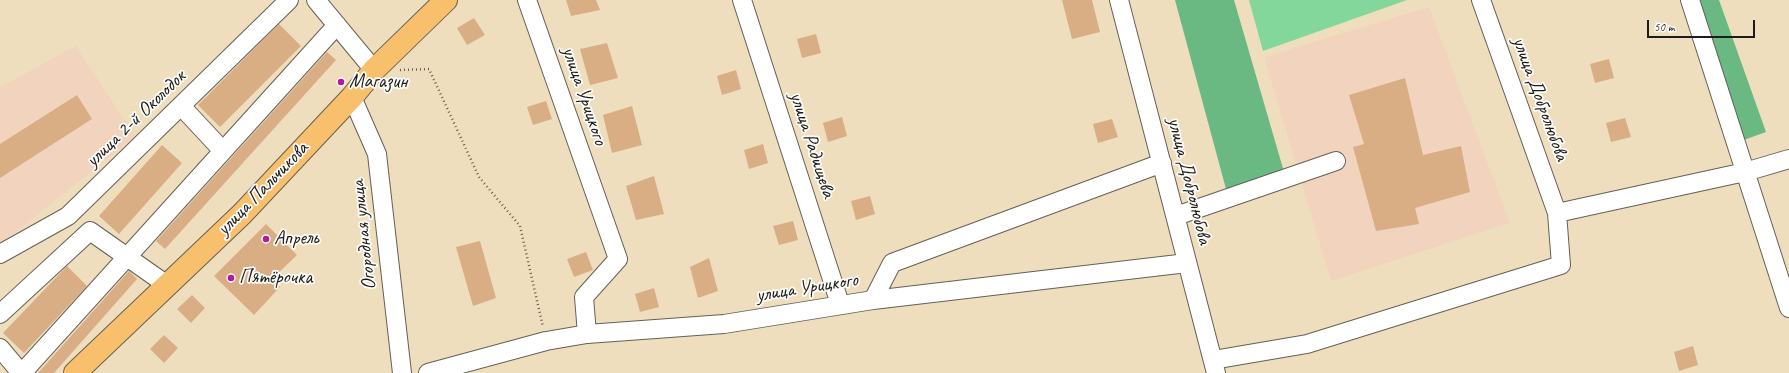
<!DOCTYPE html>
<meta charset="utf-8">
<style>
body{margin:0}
#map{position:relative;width:1789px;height:373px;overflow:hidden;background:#eedebd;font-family:Caveat,sans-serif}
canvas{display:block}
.scale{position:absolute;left:1647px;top:20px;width:108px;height:18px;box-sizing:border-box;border:2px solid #1c1c1c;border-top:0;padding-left:5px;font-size:12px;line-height:14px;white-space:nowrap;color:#1c1c1c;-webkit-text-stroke:3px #fdfcf7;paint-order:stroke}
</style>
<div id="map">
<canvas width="1789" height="373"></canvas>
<div class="scale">50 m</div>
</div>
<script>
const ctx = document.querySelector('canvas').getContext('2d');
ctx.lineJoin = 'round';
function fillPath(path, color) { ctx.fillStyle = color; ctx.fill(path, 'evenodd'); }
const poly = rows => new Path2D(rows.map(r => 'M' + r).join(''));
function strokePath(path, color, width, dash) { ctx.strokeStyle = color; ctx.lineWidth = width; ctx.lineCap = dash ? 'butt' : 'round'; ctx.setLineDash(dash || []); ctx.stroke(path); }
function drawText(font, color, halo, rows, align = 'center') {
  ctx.font = font + ' Caveat,sans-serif'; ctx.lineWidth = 3.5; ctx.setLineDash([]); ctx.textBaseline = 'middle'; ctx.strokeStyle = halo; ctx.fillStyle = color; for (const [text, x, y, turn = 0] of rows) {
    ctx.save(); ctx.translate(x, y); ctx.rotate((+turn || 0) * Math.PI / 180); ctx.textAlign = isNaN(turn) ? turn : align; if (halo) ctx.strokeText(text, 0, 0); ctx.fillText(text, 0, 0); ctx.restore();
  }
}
fillPath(poly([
 [1429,7,1510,223,1331,281,1264,57],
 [76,46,135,136,0,245,0,87]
]), '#f2d4be');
fillPath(poly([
 [1249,0,1407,0,1263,51]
]), '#83d79a');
fillPath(poly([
 [1175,0,1234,0,1284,172,1226,189],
 [1686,0,1719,0,1766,132,1741,141]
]), '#6ab882');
fillPath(poly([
 [566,0,596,0,600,10,571,16],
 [1062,0,1092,0,1100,32,1072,39],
 [474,18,485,35,467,45,457,28],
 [279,24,301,46,220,127,198,105],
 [816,34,821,53,802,58,797,39],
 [607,43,618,78,590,85,580,49],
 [327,52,336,60,165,249,156,241],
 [1609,59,1614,78,1595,83,1590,64],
 [736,70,741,89,722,95,717,76],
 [1405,78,1423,155,1461,146,1470,192,1415,208,1419,224,1376,231,1353,147,1364,144,1349,95],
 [77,95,92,119,0,178,0,144],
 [546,101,552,119,533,125,527,107],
 [632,106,642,145,612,153,603,115],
 [842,117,847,136,828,142,823,123],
 [1625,118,1631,137,1611,142,1606,123],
 [1112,119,1118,137,1098,143,1093,124],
 [763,144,768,163,749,169,744,150],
 [162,145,182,163,119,234,99,216],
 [654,176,664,214,636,220,626,186],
 [870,196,875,214,856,220,851,201],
 [793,221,798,240,779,245,773,226],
 [266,224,297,255,272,279,280,287,254,315,214,276],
 [480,241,496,298,473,306,456,247],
 [586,252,593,270,574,277,567,259],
 [709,258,718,291,698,298,690,267],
 [67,266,87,286,24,353,3,333],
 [129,271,137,279,54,373,38,373],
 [654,288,659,307,640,312,635,294],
 [192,295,205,308,191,323,177,309],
 [164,335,178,348,164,363,150,349],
 [1693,346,1698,365,1679,371,1674,352]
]), '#d9ae85');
const minor = poly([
 [316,0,374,70],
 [527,0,618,259,584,297,587,334],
 [742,0,840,304],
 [1119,0,1216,373],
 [1481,0,1557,213],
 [1690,0,1789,308],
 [352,97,377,154,402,373],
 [181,106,223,151],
 [1176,216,1336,161],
 [0,254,68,216,289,0],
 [873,300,1187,263],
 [0,314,90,231,167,285],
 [0,348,21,373],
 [1213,360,1307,344,1561,265,1557,213,1745,172,1789,159],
 [22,373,337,25],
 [428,373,546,341,587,334,724,324,873,300,892,263,1162,163]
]);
const major = poly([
 [75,373,242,214,352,97,374,70,446,0]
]);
strokePath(minor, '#666054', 20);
strokePath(major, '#666054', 24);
strokePath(poly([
 [400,70,429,69,479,177,520,226,543,327]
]), '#666054', 2.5, [1, 3]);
strokePath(minor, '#fff', 18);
strokePath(major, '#f8bf6c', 22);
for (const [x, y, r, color] of [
 [341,82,4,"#b5179e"],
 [266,239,4,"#b5179e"],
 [231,278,4,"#b5179e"]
]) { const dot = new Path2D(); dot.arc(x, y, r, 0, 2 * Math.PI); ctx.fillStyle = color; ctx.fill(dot); strokePath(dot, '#fdfcf7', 1.5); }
drawText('20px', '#1c1c1c', '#fdfcf7', [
 ["Магазин",349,82],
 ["Апрель",274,239],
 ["Пятёрочка",239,278]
], 'left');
drawText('20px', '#1c1c1c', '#fdfcf7', [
 ["улица Урицкого",584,96,71],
 ["улица Добролюбова",1540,99,70],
 ["улица 2-й Околодок",136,119,-44],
 ["улица Радищева",812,145,72],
 ["улица Добролюбова",1189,181,76],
 ["улица Пальчикова",263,189,-46],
 ["Огородная улица",364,235,-96],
 ["улица Урицкого",807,288,-9]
]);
</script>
